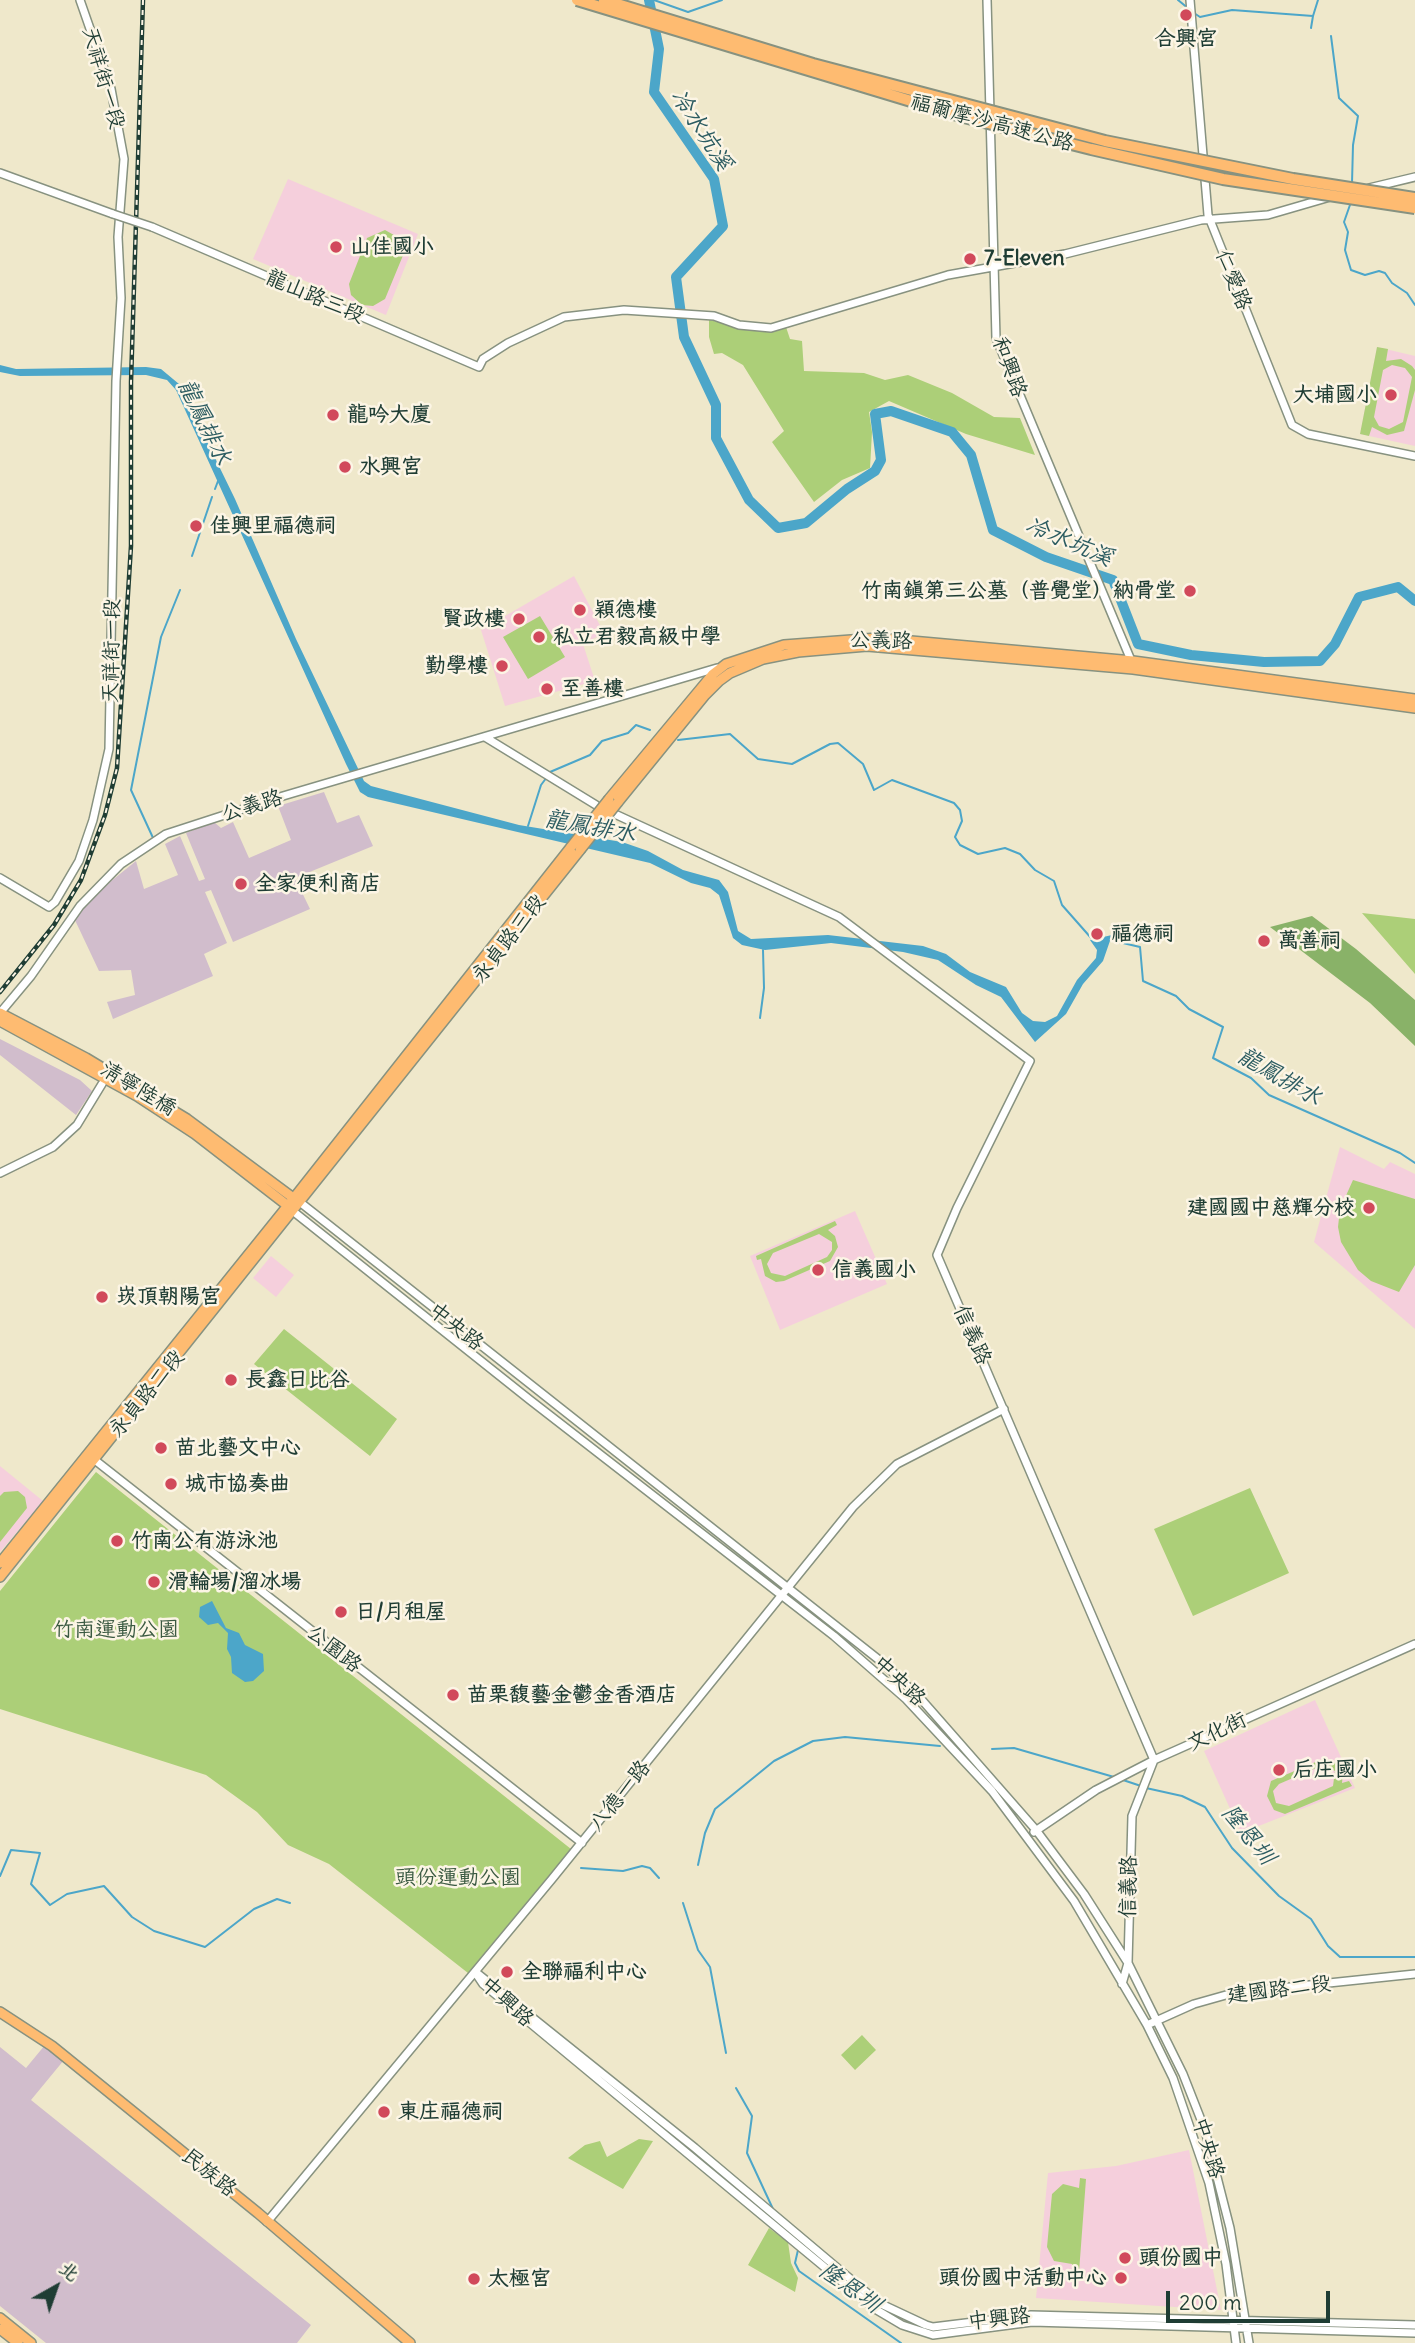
<!DOCTYPE html>
<meta charset="utf-8">
<style>
body{margin:0}
#map{position:relative;width:1415px;height:2343px;overflow:hidden;background:#efe8cb;font-family:Delius,"LXGW WenKai TC",sans-serif}
canvas{display:block}
.north{position:absolute;left:21px;top:2252px;width:70px;height:70px;-webkit-text-stroke:5px #fcf5e5;paint-order:stroke;rotate:40deg;font-size:19px;font-weight:700;line-height:28px;text-align:center;color:#1f3d34}
.north::after{content:'';display:block;margin:auto;width:24px;height:32px;background:#1f3d34;clip-path:polygon(50% 0,100% 100%,50% 72%,0 100%)}
.scale{position:absolute;left:1166px;top:2291px;width:164px;height:32px;box-sizing:border-box;border:4px solid #1f3d34;border-top:0;padding-left:9px;font-size:21px;line-height:24px;white-space:nowrap;color:#1f3d34;-webkit-text-stroke:5px #fcf5e5;paint-order:stroke}
</style>
<div id="map">
<canvas width="1415" height="2343"></canvas>
<div class="north">北</div>
<div class="scale">200 m</div>
</div>
<script>
const ctx = document.querySelector('canvas').getContext('2d');
ctx.lineJoin = 'round';
function fillPath(path, color) { ctx.fillStyle = color; ctx.fill(path, 'evenodd'); }
const poly = rows => new Path2D(rows.map(r => 'M' + r).join(''));
function strokePath(path, color, width, dash) { ctx.strokeStyle = color; ctx.lineWidth = width; ctx.lineCap = dash ? 'butt' : 'round'; ctx.setLineDash(dash || []); ctx.stroke(path); }
function drawText(font, color, halo, rows, align = 'center') {
  ctx.font = font + ' Delius,"LXGW WenKai TC",sans-serif'; ctx.lineWidth = 5; ctx.setLineDash([]); ctx.textBaseline = 'middle'; ctx.strokeStyle = halo; ctx.fillStyle = color; for (const [text, x, y, turn = 0] of rows) {
    ctx.save(); ctx.translate(x, y); ctx.rotate((+turn || 0) * Math.PI / 180); ctx.textAlign = isNaN(turn) ? turn : align; if (halo) ctx.strokeText(text, 0, 0); ctx.fillText(text, 0, 0); ctx.restore();
  }
}
fillPath(poly([
 [288,179,418,234,386,315,253,259],
 [1377,347,1415,356,1415,446,1360,434],
 [574,576,604,633,583,644,595,681,505,706,481,630],
 [1340,1147,1384,1169,1390,1162,1415,1174,1415,1329,1314,1242],
 [855,1211,887,1284,780,1330,750,1256],
 [271,1256,294,1275,276,1297,253,1278],
 [0,1466,43,1501,0,1552],
 [1315,1700,1355,1788,1241,1833,1204,1751],
 [1189,2150,1221,2310,1036,2298,1048,2173,1116,2166]
]), '#f5cfdc');
fillPath(poly([
 [324,792,337,823,359,815,373,846,295,878,310,909,233,942,211,890,205,892,227,943,204,954,213,976,113,1019,107,1002,135,995,131,970,99,971,74,918,110,882,136,861,144,889,178,875,165,844,180,836,199,881,205,879,186,833,214,822,221,828,233,822,249,858,291,840,278,806],
 [0,1039,80,1080,92,1091,76,1115,0,1055],
 [45,2045,64,2060,31,2100,311,2325,297,2343,46,2343,0,2306,0,2047,26,2068]
]), '#d1bdcc');
fillPath(poly([
 [385,230,401,239,404,253,385,299,373,306,362,305,351,295,349,284,367,238],
 [709,320,759,331,786,327,790,339,802,341,804,371,864,373,885,380,908,375,952,393,994,417,1020,418,1035,455,966,434,889,401,869,412,872,432,870,468,842,480,814,502,772,442,784,431,743,365,722,353,714,354,709,337],
 [1377,347,1388,349,1386,361,1401,359,1412,366,1415,370,1415,390,1404,431,1387,435,1372,427,1369,436,1360,434],
 [1392,365,1405,368,1412,377,1403,422,1389,429,1379,426,1374,417,1383,370],
 [540,616,565,657,528,679,503,637],
 [1362,913,1415,919,1415,974],
 [1353,1180,1415,1199,1415,1265,1399,1292,1371,1281,1358,1270,1341,1242,1338,1227,1340,1209],
 [835,1221,837,1225,828,1230,835,1236,838,1247,830,1261,784,1281,776,1282,765,1276,761,1259,757,1260,756,1256],
 [819,1234,832,1242,832,1250,827,1257,785,1276,771,1273,767,1264,773,1253],
 [284,1329,397,1419,370,1456,254,1364],
 [96,1472,571,1849,468,1973,329,1864,288,1845,257,1812,206,1775,0,1709,0,1591],
 [1250,1488,1289,1573,1193,1616,1154,1529],
 [18,1491,25,1497,27,1508,0,1542,0,1496,4,1492],
 [1325,1758,1338,1764,1343,1773,1342,1783,1349,1781,1352,1786,1285,1814,1274,1810,1267,1796,1271,1781],
 [1323,1765,1335,1771,1333,1786,1289,1806,1276,1803,1273,1791,1279,1784],
 [862,2035,876,2050,855,2070,841,2055],
 [639,2139,653,2141,623,2189,568,2158,585,2145,600,2141,607,2157],
 [1080,2178,1086,2179,1079,2272,1072,2271,1072,2264,1054,2261,1047,2247,1052,2194,1063,2184,1079,2188],
 [769,2228,788,2242,791,2263,798,2278,795,2292,748,2265]
]), '#accf78');
fillPath(poly([
 [1312,916,1356,949,1415,1000,1415,1046,1370,1003,1270,927]
]), '#89b268');
fillPath(poly([
 [0,365,16,369,146,367,161,369,179,384,235,499,296,639,364,781,371,786,519,825,622,842,648,851,683,870,719,880,728,892,738,931,751,939,828,935,923,946,946,954,970,972,1006,987,1022,1013,1033,1021,1045,1022,1057,1016,1077,980,1096,958,1097,950,1090,940,1112,935,1103,961,1083,984,1066,1014,1035,1042,1001,997,976,985,938,960,903,952,831,943,765,950,742,945,733,938,719,895,710,888,691,883,650,863,368,797,360,792,346,764,176,390,167,380,146,375,20,376,0,372],
 [212,1601,226,1628,239,1633,245,1645,263,1654,264,1671,253,1681,245,1682,232,1673,231,1657,227,1649,228,1633,218,1623,208,1625,199,1617,200,1607]
]), '#4ca6c9');
strokePath(poly([
 [654,0,688,12,722,0],
 [1178,0,1189,9],
 [1194,13,1200,17,1232,10,1313,16,1318,0],
 [1311,28,1313,16],
 [1331,36,1339,98,1358,116,1353,145,1352,183],
 [1351,202,1344,222,1348,232,1345,250,1351,270,1365,275,1379,271,1385,273,1392,283,1407,293,1415,305],
 [215,489,218,481],
 [192,556,212,497],
 [678,740,730,734,758,759,792,764,830,744,838,743,863,764,874,790,892,780,954,803,960,810,962,821,955,837,960,845,978,854,1005,848,1020,854,1035,870,1054,881,1062,905,1092,939],
 [550,772,590,755,602,741,628,733,636,725,650,730],
 [528,826,541,785,547,777],
 [154,840,131,790,161,637,180,590],
 [1110,940,1140,947,1143,981,1176,996,1189,1009,1223,1027,1213,1058,1251,1078,1269,1095,1400,1153,1415,1163],
 [760,1018,764,988,763,950],
 [992,1749,1014,1748,1114,1777],
 [1123,1780,1141,1786],
 [1146,1788,1182,1796,1205,1807,1232,1848,1279,1896,1311,1919,1328,1946,1340,1957,1415,1957],
 [698,1865,705,1833,715,1809,774,1761,813,1741,845,1737,940,1746],
 [581,1868,623,1871,642,1866,650,1868,659,1878],
 [0,1876,11,1850,40,1853,31,1884,50,1905,67,1894,104,1886,132,1917,154,1931,205,1947,254,1909,277,1899,290,1903],
 [683,1903,698,1950,710,1967,726,2053],
 [736,2088,752,2116,747,2153,773,2209],
 [798,2250,795,2263,799,2271,901,2343]
]), '#4ca6c9', 2);
strokePath(poly([
 [649,0,659,49,654,92,714,179,723,226,676,277,684,337,716,405,716,438,749,500,778,528,806,523,847,489,875,471,881,460,875,414,891,411,952,432,971,455,993,530,1046,557,1113,580,1138,644,1191,655,1264,662,1320,661,1335,644,1359,597,1398,587,1415,601]
]), '#4ca6c9', 10);
const minor = poly([
 [987,0,996,338,1133,665],
 [1190,0,1208,215,1292,425,1308,434,1415,456],
 [0,173,113,214],
 [1369,188,1415,177],
 [152,227,479,367,483,359,508,343,564,317,624,310,714,316,739,325,771,328,948,275,1065,254,1201,220,1268,215,1330,197],
 [485,737,596,805],
 [617,815,839,917,1030,1061,957,1208,937,1255,1154,1760,1132,1816,1128,1963,1122,1984],
 [0,878,49,907,55,902,79,861,93,820,109,749,116,381,121,298,118,237,124,159,111,89,80,0],
 [0,1013,31,976,80,906,121,864,166,834,283,796,717,668],
 [0,1173,53,1147,77,1125,102,1084],
 [301,1203,883,1663,921,1699,1036,1830,1084,1894,1128,1963,1183,2074,1205,2130,1230,2228,1249,2343],
 [294,1212,530,1400,834,1636,906,1699,992,1791,1074,1901,1147,2025,1173,2078,1209,2183,1226,2264,1236,2343],
 [91,1457,582,1843],
 [1034,1832,1096,1790,1154,1760,1415,1644],
 [475,1972,483,1984,875,2309,902,2325,933,2335,1032,2322,1415,2333],
 [478,1974,695,2148,879,2303,926,2325,933,2327,1031,2315,1415,2325],
 [1147,2025,1194,2004,1233,1993,1415,1974],
 [267,2222,552,1879,853,1507,897,1464,1004,1409]
]);
const major = poly([
 [609,799,713,674,726,664,784,645,878,638,1133,661,1415,699],
 [618,802,705,695,719,681,730,673,763,659,798,652,867,646,1133,669,1415,708],
 [0,1013,86,1058,187,1119,296,1200],
 [0,1021,137,1096,195,1134,292,1209],
 [0,1563,294,1198,571,847],
 [0,1577,580,850],
 [0,2012,52,2046,258,2213,410,2343],
 [0,2318,31,2343],
 [0,2329,18,2343]
]);
strokePath(minor, '#879280', 10);
strokePath(major, '#879280', 12);
strokePath(minor, '#fff', 7);
strokePath(major, '#febb71', 9);
const rail = poly([
 [0,992,54,925,81,880,105,815,117,768,131,546,131,382,143,0]
]);
strokePath(rail, '#1f3d34', 4.5);
strokePath(rail, '#fcf5e5', 2, [5]);
const minorBridge = poly([
 [113,214,152,227]
]);
const majorBridge = poly([
 [571,847,609,799],
 [580,850,618,802]
]);
const highwayBridge = poly([
 [577,0,964,117,1091,149,1223,179,1415,208],
 [604,0,813,64,1105,141,1293,179,1415,198]
]);
strokePath(minorBridge, '#879280', 10, []);
strokePath(majorBridge, '#879280', 12, []);
strokePath(highwayBridge, '#879280', 14, []);
strokePath(minorBridge, '#fff', 7);
strokePath(majorBridge, '#febb71', 9);
strokePath(highwayBridge, '#febb71', 10);
for (const [x, y, r, color] of [
 [1186,15,7,"#d1495b"],
 [336,247,7,"#d1495b"],
 [970,259,7,"#d1495b"],
 [1391,395,7,"#d1495b"],
 [333,415,7,"#d1495b"],
 [345,467,7,"#d1495b"],
 [196,526,7,"#d1495b"],
 [1190,591,7,"#d1495b"],
 [580,610,7,"#d1495b"],
 [519,619,7,"#d1495b"],
 [539,637,7,"#d1495b"],
 [502,666,7,"#d1495b"],
 [547,689,7,"#d1495b"],
 [241,884,7,"#d1495b"],
 [1097,934,7,"#d1495b"],
 [1264,941,7,"#d1495b"],
 [1369,1208,7,"#d1495b"],
 [818,1270,7,"#d1495b"],
 [102,1297,7,"#d1495b"],
 [231,1380,7,"#d1495b"],
 [161,1448,7,"#d1495b"],
 [171,1484,7,"#d1495b"],
 [117,1541,7,"#d1495b"],
 [154,1582,7,"#d1495b"],
 [341,1612,7,"#d1495b"],
 [453,1695,7,"#d1495b"],
 [1279,1770,7,"#d1495b"],
 [507,1972,7,"#d1495b"],
 [384,2112,7,"#d1495b"],
 [1125,2258,7,"#d1495b"],
 [1121,2278,7,"#d1495b"],
 [474,2279,7,"#d1495b"]
]) { const dot = new Path2D(); dot.arc(x, y, r, 0, 2 * Math.PI); ctx.fillStyle = color; ctx.fill(dot); strokePath(dot, '#fcf5e5', 2.5); }
drawText('bold 21px', '#1f3d34', '#fcf5e5', [
 ["合興宮",1186,39,"center"],
 ["山佳國小",350,247],
 ["7-Eleven",984,259],
 ["大埔國小",1377,395,"right"],
 ["龍吟大廈",347,415],
 ["水興宮",359,467],
 ["佳興里福德祠",210,526],
 ["竹南鎮第三公墓（普覺堂）納骨堂",1176,591,"right"],
 ["穎德樓",594,610],
 ["賢政樓",505,619,"right"],
 ["私立君毅高級中學",553,637],
 ["勤學樓",488,666,"right"],
 ["至善樓",561,689],
 ["全家便利商店",255,884],
 ["福德祠",1111,934],
 ["萬善祠",1278,941],
 ["建國國中慈輝分校",1355,1208,"right"],
 ["信義國小",832,1270],
 ["崁頂朝陽宮",116,1297],
 ["長鑫日比谷",245,1380],
 ["苗北藝文中心",175,1448],
 ["城市協奏曲",185,1484],
 ["竹南公有游泳池",131,1541],
 ["滑輪場/溜冰場",168,1582],
 ["日/月租屋",355,1612],
 ["苗栗馥藝金鬱金香酒店",467,1695],
 ["后庄國小",1293,1770],
 ["全聯福利中心",521,1972],
 ["東庄福德祠",398,2112],
 ["頭份國中",1139,2258],
 ["頭份國中活動中心",1107,2278,"right"],
 ["太極宮",488,2279]
], 'left');
drawText('21px', '#1f3d34', '#fcf5e5', [
 ["天祥街一段",103,78,74],
 ["福爾摩沙高速公路",992,123,15],
 ["仁愛路",1233,280,68],
 ["龍山路三段",315,297,23],
 ["和興路",1009,367,70],
 ["公義路",881,641,2],
 ["天祥街一段",112,651,-89],
 ["公義路",252,806,-17],
 ["永貞路三段",509,939,-52],
 ["清寧陸橋",138,1089,31],
 ["中央路",456,1327,38],
 ["信義路",972,1335,66],
 ["永貞路二段",147,1394,-51],
 ["公園路",334,1649,38],
 ["中央路",899,1681,43],
 ["文化街",1217,1732,-25],
 ["八德一路",620,1796,-51],
 ["信義路",1129,1887,-89],
 ["建國路二段",1279,1990,-7],
 ["中興路",507,2002,42],
 ["中央路",1208,2148,73],
 ["民族路",209,2173,39],
 ["中興路",999,2319,-6]
]);
drawText('21px', '#3b5a42', '#fcf5e5', [
 ["竹南運動公園",116,1630],
 ["頭份運動公園",458,1878]
]);
drawText('italic 23px', '#2c5c61', '#fcf5e5', [
 ["冷水坑溪",701,130,57],
 ["龍鳳排水",204,422,64],
 ["冷水坑溪",1069,542,23],
 ["龍鳳排水",590,827,10],
 ["龍鳳排水",1279,1077,30],
 ["隆恩圳",1248,1835,51],
 ["隆恩圳",850,2288,35]
]);
</script>
